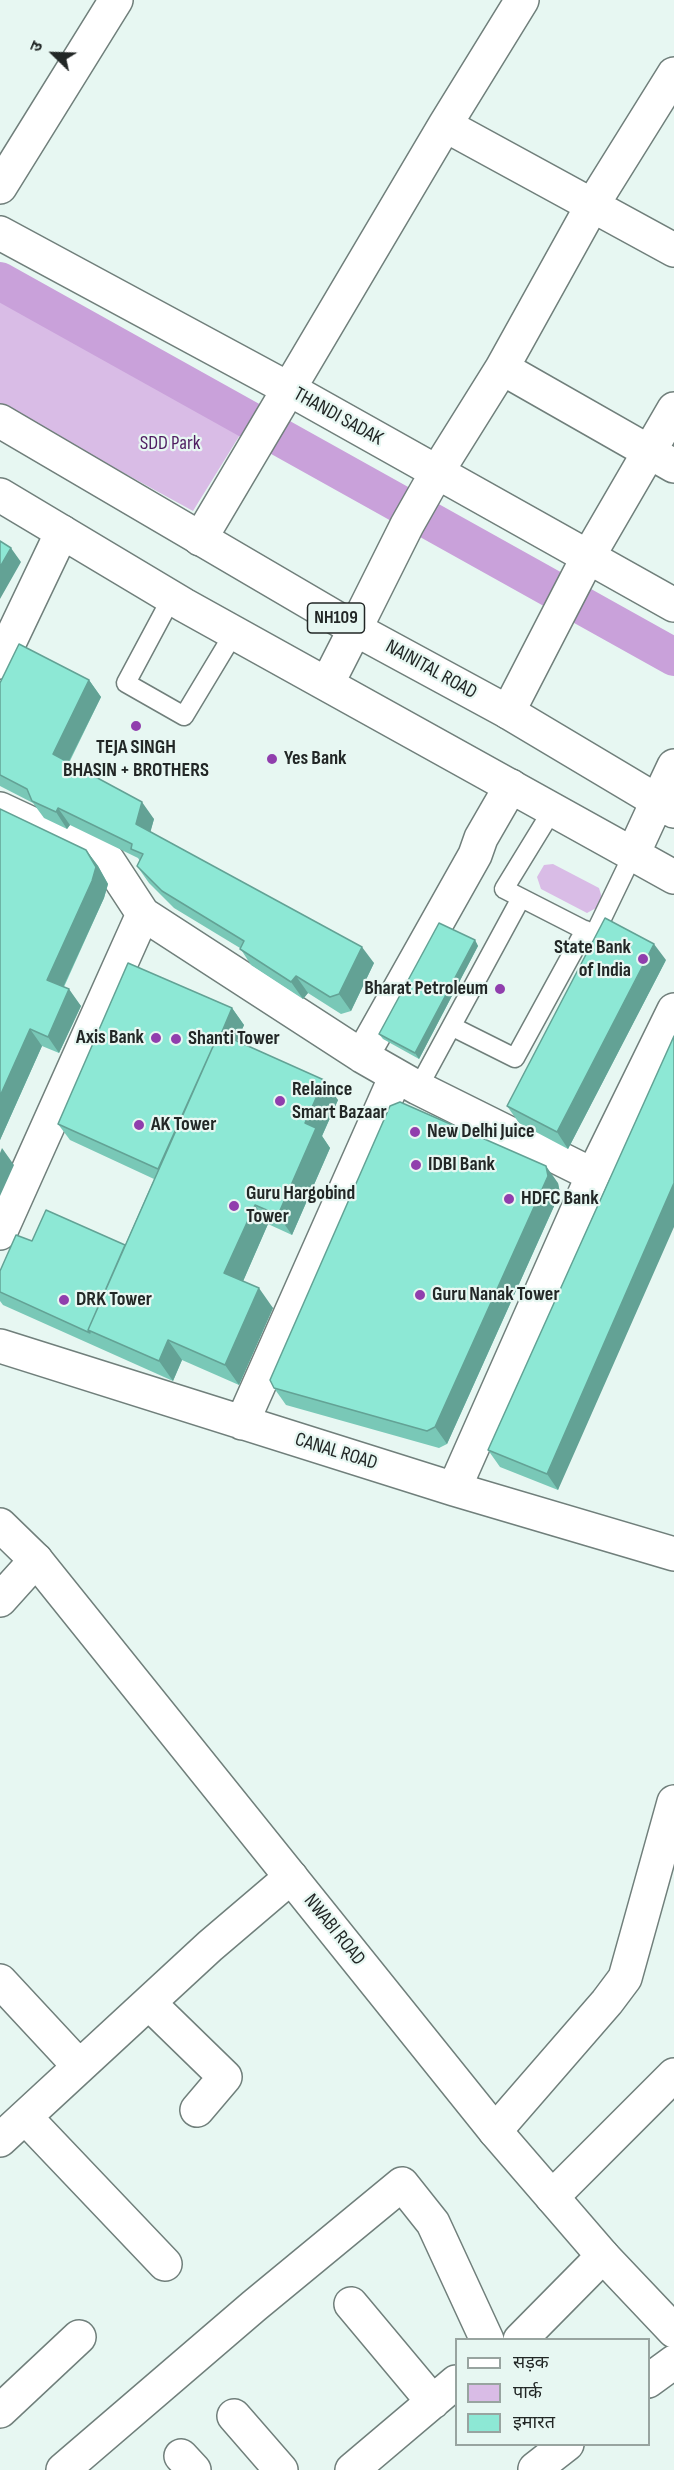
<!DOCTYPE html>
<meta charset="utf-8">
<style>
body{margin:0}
#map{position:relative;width:674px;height:2470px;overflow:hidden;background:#e7f7f2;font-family:"Sofia Sans Condensed","Noto Sans Devanagari",sans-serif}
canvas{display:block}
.legend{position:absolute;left:455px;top:2338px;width:195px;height:108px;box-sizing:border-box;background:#e7f7f2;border:2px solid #98a4a0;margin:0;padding:8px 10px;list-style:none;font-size:18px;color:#222726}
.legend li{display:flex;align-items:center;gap:12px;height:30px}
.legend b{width:30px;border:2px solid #98a4a0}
.north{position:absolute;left:24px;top:24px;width:60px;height:60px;-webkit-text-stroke:4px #e7f7f2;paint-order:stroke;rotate:293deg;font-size:16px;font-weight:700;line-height:24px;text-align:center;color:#222726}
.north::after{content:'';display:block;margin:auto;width:21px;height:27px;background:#222726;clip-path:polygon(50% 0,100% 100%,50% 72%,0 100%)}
</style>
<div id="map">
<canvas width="674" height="2470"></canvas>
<ul class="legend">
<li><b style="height:8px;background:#fff"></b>सड़क</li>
<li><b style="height:16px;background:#d9bce6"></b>पार्क</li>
<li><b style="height:16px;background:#8de8d5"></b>इमारत</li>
</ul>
<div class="north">उ</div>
</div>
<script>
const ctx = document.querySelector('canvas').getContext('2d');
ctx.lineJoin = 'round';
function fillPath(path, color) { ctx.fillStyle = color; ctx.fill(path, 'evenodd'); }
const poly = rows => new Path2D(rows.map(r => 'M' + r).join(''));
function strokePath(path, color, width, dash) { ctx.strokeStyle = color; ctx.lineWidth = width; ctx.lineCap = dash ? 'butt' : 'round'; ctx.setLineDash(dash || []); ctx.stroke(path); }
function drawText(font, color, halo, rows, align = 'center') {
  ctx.font = font + ' "Sofia Sans Condensed",sans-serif'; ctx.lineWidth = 4.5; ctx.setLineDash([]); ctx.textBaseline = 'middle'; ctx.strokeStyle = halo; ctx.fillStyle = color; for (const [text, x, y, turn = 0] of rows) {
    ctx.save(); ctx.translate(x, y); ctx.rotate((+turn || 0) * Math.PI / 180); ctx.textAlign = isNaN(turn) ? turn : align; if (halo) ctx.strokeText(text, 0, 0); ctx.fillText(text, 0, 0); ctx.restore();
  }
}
fillPath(poly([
 [0,299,243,430,193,511,0,405],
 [553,864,599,888,603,901,598,907,587,913,541,889,537,877,544,865]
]), '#d9bce6');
strokePath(poly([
 [0,281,674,657]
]), '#c9a1da', 38);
const lane = poly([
 [172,597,126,683,184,716,234,633],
 [553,809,504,889,594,935,633,854],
 [453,1027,515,1058,585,930],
 [418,1088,521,898]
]);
const street = poly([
 [445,125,674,250],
 [0,187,116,0],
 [0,233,289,389,674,605],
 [502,368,674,466],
 [200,539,445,125,522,0],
 [355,629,407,525,437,472,502,368,593,204,674,74],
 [508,712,588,557,674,409],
 [657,802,674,766],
 [0,809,107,859,143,914,362,1056,418,1088,593,1175],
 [362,1056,475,855,481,838,511,786],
 [0,1233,143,914],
 [0,1346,454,1489,674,1554],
 [242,1423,396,1076],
 [454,1489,593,1175,674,1010],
 [0,1600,36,1560],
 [0,1981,79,2066],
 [150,2004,225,2077,197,2110],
 [26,2118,165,2264],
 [495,2131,607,2002,625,1978,674,1802],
 [0,2140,210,1946,291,1877],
 [552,2197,674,2075],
 [351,2304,433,2402],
 [520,2340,603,2256],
 [648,2381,674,2362],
 [0,2411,79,2337],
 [234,2416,281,2470],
 [181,2456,194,2470],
 [535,2469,567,2444],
 [63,2470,254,2306,402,2184,433,2223,487,2340],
 [352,2470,456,2382]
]);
const secondary = poly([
 [0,662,62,532],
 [0,1525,36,1560,495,2131,603,2256,674,2331]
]);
const highway = poly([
 [0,421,355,629,508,712,674,811],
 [0,495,184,605,674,877],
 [327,684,355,629],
 [633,854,657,802]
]);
strokePath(lane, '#707f7b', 21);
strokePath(street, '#707f7b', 36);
strokePath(secondary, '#707f7b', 36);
strokePath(highway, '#707f7b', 36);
strokePath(lane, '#fff', 18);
strokePath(street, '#fff', 33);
strokePath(secondary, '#fff', 33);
strokePath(highway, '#fff', 33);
fillPath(poly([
 [89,680,101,697,69,763,154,819,150,832,374,963,351,1011,341,1014,308,993,303,999,251,965,240,948,174,908,149,883,137,866,140,861,138,858,70,825,67,829,44,818,33,803,0,786,0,683],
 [0,809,86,850,98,866,108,884,104,898,64,987,81,1006,59,1053,42,1046,0,1140],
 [475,940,478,946,419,1059,383,1039,379,1034],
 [666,960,568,1149,519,1123,507,1106],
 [232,1008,244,1025,237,1041,338,1100,322,1136,330,1148,292,1235,268,1224,243,1281,273,1308,239,1385,182,1360,173,1381,3,1305,0,1301,0,1271,32,1241,125,1245,154,1179,70,1140,58,1124],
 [674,1036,558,1490,500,1467,488,1450],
 [558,1183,560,1193,447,1444,439,1448,286,1405,274,1388]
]), '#79c8b7');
fillPath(poly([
 [11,548,21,562,0,599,0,567],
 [89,680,101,697,64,771,53,754],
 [142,802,154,819,148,841,136,824],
 [58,808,70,825,67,829,56,812],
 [86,850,98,866,108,884,104,898,59,996,47,980],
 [475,940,478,946,419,1059,415,1053],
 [654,944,666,960,568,1149,557,1132],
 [362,947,374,963,351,1011,339,994],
 [296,976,308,993,303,999,291,982],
 [69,989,81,1006,59,1053,48,1037],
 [232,1008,244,1025,173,1187,161,1170],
 [30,1029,42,1046,0,1140,0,1096],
 [324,1080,338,1100,322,1136,330,1148,292,1235,278,1215,305,1123],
 [2,1148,14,1165,0,1196,0,1153],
 [546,1166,558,1183,560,1193,447,1444,435,1427],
 [674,1183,674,1227,558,1490,547,1474],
 [255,1205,268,1224,238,1293,224,1273],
 [259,1288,273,1308,239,1385,225,1365],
 [168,1340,182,1360,173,1381,159,1361]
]), '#63a295');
const building = poly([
 [0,541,11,548,0,567,0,541],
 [19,644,89,680,53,754,142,802,136,824,362,947,339,994,330,997,296,976,291,982,240,949,244,941,162,891,137,866,143,854,131,849,132,844,58,808,56,812,32,801,27,789,0,775,0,683,19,644],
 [0,809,86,850,96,867,92,881,47,980,69,989,48,1037,30,1029,0,1096,0,809],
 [605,918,654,944,557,1132,507,1106,605,918],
 [439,923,475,940,415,1053,379,1034,439,923],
 [128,963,232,1008,221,1034,219,1033,158,1169,58,1124,128,963],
 [219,1033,324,1080,305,1123,316,1128,278,1215,255,1205,224,1273,259,1288,225,1365,168,1340,159,1361,88,1330,219,1033],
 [674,1036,674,1183,547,1474,488,1450,674,1036],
 [400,1102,546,1166,548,1176,435,1427,427,1431,274,1388,270,1380,390,1106,400,1102],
 [46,1210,125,1245,88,1330,90,1333,0,1292,0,1271,16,1235,32,1241,46,1210]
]);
fillPath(building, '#8de8d5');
strokePath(building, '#63a295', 1.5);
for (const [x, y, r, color] of [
 [136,726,6,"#903ead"],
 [272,759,6,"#903ead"],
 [643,959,6,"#903ead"],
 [500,989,6,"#903ead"],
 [156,1038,6,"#903ead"],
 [176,1039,6,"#903ead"],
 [280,1101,6,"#903ead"],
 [139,1125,6,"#903ead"],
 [415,1132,6,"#903ead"],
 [416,1165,6,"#903ead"],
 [509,1199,6,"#903ead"],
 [234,1206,6,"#903ead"],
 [420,1295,6,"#903ead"],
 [64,1300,6,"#903ead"]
]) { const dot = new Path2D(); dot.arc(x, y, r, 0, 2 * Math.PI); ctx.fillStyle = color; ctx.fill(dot); strokePath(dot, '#e7f7f2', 2); }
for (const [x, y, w] of [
 [336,618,57]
]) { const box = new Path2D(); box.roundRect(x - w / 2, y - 15, w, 30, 4.5); ctx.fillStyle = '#e7f7f2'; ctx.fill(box); strokePath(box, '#222726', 1.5); }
drawText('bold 18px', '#222726', null, [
 ["NH109",336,618]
]);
drawText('20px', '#222726', '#e7f7f2', [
 ["THANDI SADAK",338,417,29],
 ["NAINITAL ROAD",431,670,29],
 ["CANAL ROAD",336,1452,17],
 ["NWABI ROAD",334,1930,51]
]);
drawText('20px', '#4f1d61', '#e7f7f2', [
 ["SDD Park",170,444]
]);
drawText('bold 20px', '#222726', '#e7f7f2', [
 ["TEJA SINGH",136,748,"center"],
 ["BHASIN + BROTHERS",136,771,"center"],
 ["Yes Bank",284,759],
 ["State Bank",631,948,"right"],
 ["of India",631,971,"right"],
 ["Bharat Petroleum",488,989,"right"],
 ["Axis Bank",144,1038,"right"],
 ["Shanti Tower",188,1039],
 ["Relaince",292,1090],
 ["Smart Bazaar",292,1113],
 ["AK Tower",151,1125],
 ["New Delhi Juice",427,1132],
 ["IDBI Bank",428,1165],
 ["Guru Hargobind",246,1194],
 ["Tower",246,1217],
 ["HDFC Bank",521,1199],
 ["Guru Nanak Tower",432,1295],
 ["DRK Tower",76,1300]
], 'left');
</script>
